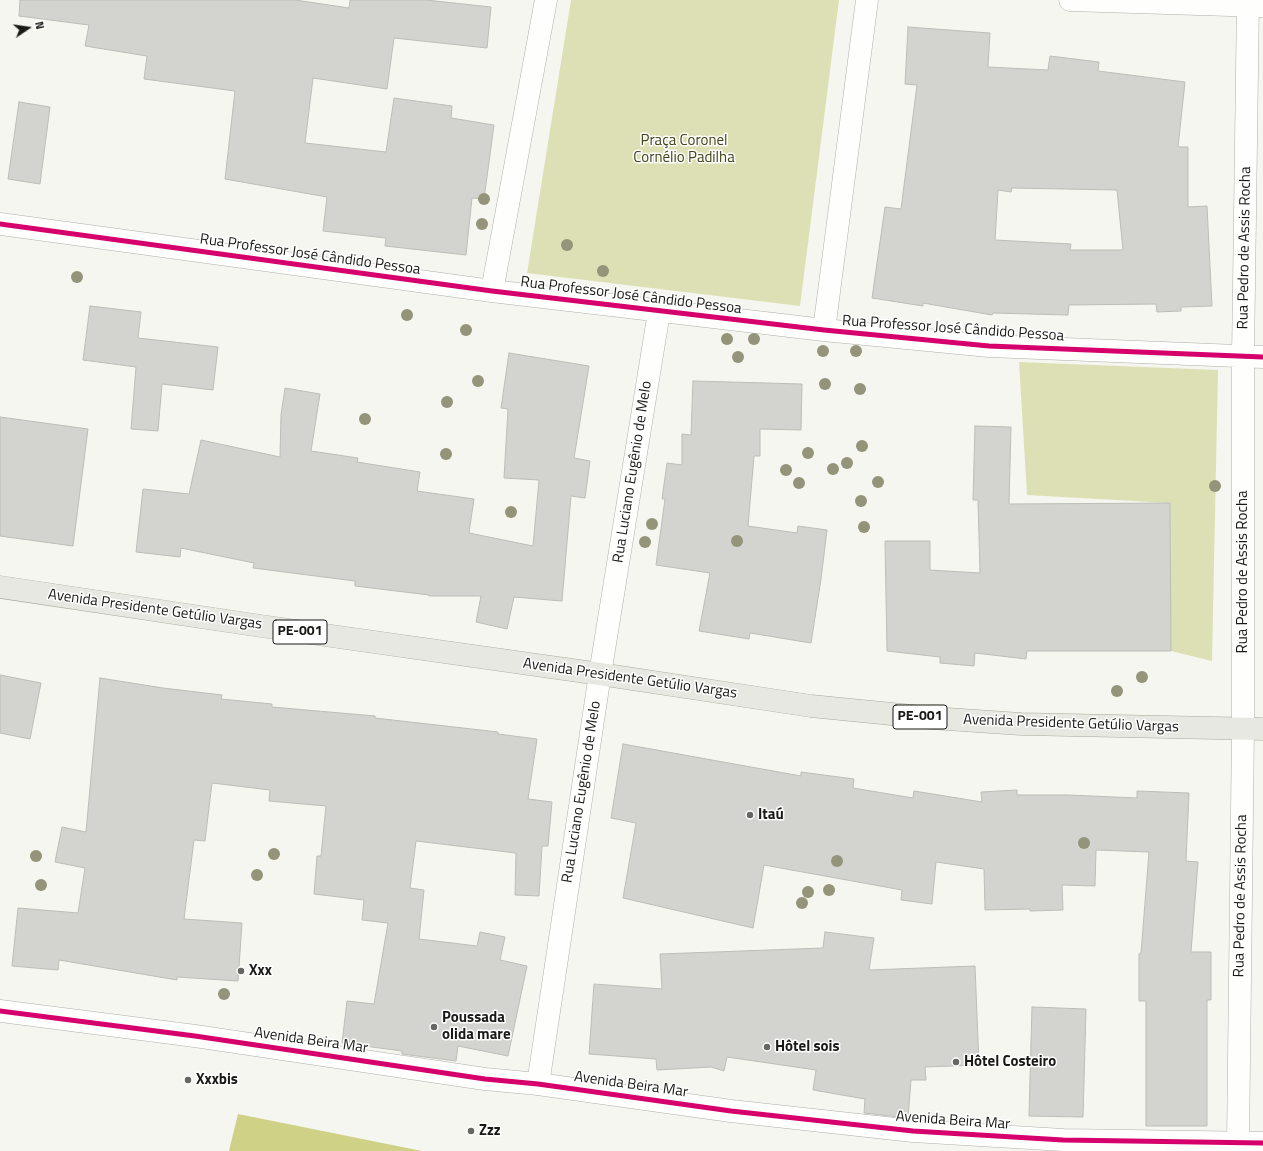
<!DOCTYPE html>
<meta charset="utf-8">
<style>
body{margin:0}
#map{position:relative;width:1263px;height:1151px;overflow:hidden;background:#f6f6f0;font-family:"Titillium Web",sans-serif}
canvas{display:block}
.north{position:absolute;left:8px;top:8px;width:40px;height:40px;-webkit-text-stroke:3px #fff;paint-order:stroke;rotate:77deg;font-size:11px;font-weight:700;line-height:16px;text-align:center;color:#191915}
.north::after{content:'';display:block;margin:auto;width:14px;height:18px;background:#191915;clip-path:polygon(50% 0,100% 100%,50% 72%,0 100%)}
</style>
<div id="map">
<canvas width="1263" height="1151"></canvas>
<div class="north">N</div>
</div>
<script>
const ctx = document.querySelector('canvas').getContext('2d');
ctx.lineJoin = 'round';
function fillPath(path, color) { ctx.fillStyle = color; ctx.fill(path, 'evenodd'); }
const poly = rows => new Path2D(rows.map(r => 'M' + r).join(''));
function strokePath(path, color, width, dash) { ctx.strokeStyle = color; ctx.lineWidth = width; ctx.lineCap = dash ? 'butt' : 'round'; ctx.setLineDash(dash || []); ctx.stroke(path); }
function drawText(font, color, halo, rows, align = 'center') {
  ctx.font = font + ' "Titillium Web",sans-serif'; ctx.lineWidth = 3; ctx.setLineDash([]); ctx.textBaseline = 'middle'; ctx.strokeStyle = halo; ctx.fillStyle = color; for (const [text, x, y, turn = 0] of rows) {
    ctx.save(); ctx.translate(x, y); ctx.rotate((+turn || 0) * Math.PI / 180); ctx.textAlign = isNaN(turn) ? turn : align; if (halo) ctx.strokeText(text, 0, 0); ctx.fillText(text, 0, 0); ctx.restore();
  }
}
fillPath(poly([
 [571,0,839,0,800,306,527,273],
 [1019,362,1218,370,1212,661,1171,651,1170,503,1027,495]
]), '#dde0b4');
fillPath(poly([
 [238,1114,422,1151,229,1151]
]), '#ced186');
const building = poly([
 [20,0,295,0,349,8,350,0,426,0,491,7,487,48,394,38,387,89,313,78,305,143,386,152,394,98,452,106,451,118,494,125,484,199,472,198,466,255,385,246,386,238,323,231,327,197,225,179,235,91,144,79,147,56,85,46,89,25,19,16,20,0],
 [908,27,990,33,988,67,1048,70,1050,56,1099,62,1098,71,1185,82,1178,147,1188,147,1188,207,1207,206,1212,306,1181,307,1181,311,1157,312,1156,304,1069,305,1068,315,993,313,992,315,923,303,923,306,872,298,885,207,901,209,917,85,905,84,908,27],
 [1012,188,1117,190,1123,250,1070,250,1071,244,995,240,998,190,1011,192,1012,188],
 [19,102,50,107,40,184,8,179,19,102],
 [90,306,141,312,138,338,218,347,213,390,162,384,158,431,131,429,136,367,83,360,90,306],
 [509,353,589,366,574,458,590,461,585,498,571,496,562,601,514,597,507,629,476,622,481,596,429,596,429,595,355,586,355,581,253,568,254,563,181,548,180,557,136,552,143,489,189,494,201,440,280,457,281,415,285,388,320,394,311,451,358,458,357,462,420,472,417,491,474,499,469,533,533,546,539,480,504,478,508,409,501,408,509,353],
 [693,381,802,384,801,430,760,429,760,456,754,456,748,526,797,533,798,526,827,530,821,579,811,643,750,633,749,639,699,631,710,573,656,565,665,499,662,499,667,463,682,465,682,434,691,435,693,381],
 [0,417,88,429,73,546,0,536,0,417],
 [975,426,1011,427,1009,504,1170,503,1171,651,1027,651,1026,659,975,653,974,666,940,663,940,657,887,651,885,541,930,541,930,570,980,573,978,500,973,500,975,426],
 [0,675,41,683,30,739,0,733,0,675],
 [100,678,163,688,222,695,221,699,272,704,272,707,375,716,375,718,498,732,498,734,537,739,528,799,552,802,548,846,542,846,539,896,515,895,516,853,416,841,410,888,424,890,419,939,477,946,480,932,505,937,500,960,527,966,508,1056,458,1046,456,1061,402,1054,402,1051,342,1043,347,1001,374,1004,388,923,362,920,364,900,314,894,317,856,321,856,326,806,269,801,270,790,212,783,205,841,194,840,184,919,242,923,238,981,177,977,177,980,59,960,58,970,12,966,18,908,78,913,85,868,55,862,62,827,86,832,100,678],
 [623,744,801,776,801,772,854,779,853,788,913,798,914,791,982,802,981,792,1017,790,1017,795,1068,795,1137,798,1137,791,1189,793,1186,861,1198,862,1191,952,1211,952,1211,1000,1207,1000,1207,1126,1146,1126,1146,1001,1139,1001,1139,954,1141,953,1149,852,1096,850,1095,886,1062,885,1063,910,1030,911,1030,909,985,910,984,869,936,862,932,904,901,900,902,890,764,865,753,928,623,898,636,823,611,818,623,744],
 [825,932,874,938,869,970,975,966,979,1065,925,1067,926,1080,911,1080,908,1118,864,1113,865,1099,813,1090,816,1070,727,1057,724,1071,711,1067,657,1070,656,1059,589,1054,594,984,662,989,660,954,823,948,825,932],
 [1032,1007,1086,1009,1083,1117,1029,1116,1032,1007]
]);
fillPath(building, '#d3d3cf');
strokePath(building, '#bdbdb8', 1);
const minor = poly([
 [1070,0,1262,6],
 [0,224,492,291,824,330,989,346,1263,357],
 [492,291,546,0],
 [824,330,867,0],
 [538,1084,600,674,659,312],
 [1238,1143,1243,729,1243,357,1248,0]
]);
const secondary = poly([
 [0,1011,195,1036,485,1079,538,1084,731,1111,913,1131,1063,1140,1263,1143]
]);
const primary = poly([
 [0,587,261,626,600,674,811,706,932,718,1021,724,1263,729]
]);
strokePath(minor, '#aeaeaa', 23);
strokePath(secondary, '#aeaeaa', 23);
strokePath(primary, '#a8a99c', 23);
strokePath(minor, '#fefefd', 22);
strokePath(secondary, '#fefefd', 22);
strokePath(primary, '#e8e8e2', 22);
strokePath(poly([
 [0,224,492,291,824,330,989,346,1263,357],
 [0,1011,195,1036,485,1079,538,1084,731,1111,913,1131,1063,1140,1263,1143]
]), '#d6006c', 5);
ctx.fillStyle = '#939479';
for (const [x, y] of [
 [484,199],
 [482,224],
 [567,245],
 [603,271],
 [77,277],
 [407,315],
 [466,330],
 [727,339],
 [754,339],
 [823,351],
 [856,351],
 [738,357],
 [478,381],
 [825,384],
 [860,389],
 [447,402],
 [365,419],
 [862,446],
 [808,453],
 [446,454],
 [847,463],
 [833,469],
 [786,470],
 [878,482],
 [799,483],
 [1215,486],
 [861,501],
 [511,512],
 [652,524],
 [864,527],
 [737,541],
 [645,542],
 [1142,677],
 [1117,691],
 [1084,843],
 [274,854],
 [36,856],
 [837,861],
 [257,875],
 [41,885],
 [829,890],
 [808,892],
 [802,903],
 [224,994]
]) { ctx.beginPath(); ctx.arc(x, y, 6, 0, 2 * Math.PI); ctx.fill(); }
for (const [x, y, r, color] of [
 [750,815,4,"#666662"],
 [241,971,4,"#666662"],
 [434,1027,4,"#666662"],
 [767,1047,4,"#666662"],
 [956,1062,4,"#666662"],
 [188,1080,4,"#666662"],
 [471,1131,4,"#666662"]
]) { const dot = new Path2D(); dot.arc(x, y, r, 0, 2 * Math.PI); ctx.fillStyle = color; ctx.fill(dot); strokePath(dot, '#fff', 1.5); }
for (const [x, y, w] of [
 [300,632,54],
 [920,717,54]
]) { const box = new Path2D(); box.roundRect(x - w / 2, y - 12, w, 24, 3); ctx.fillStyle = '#fff'; ctx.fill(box); strokePath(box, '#191915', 1); }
drawText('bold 14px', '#191915', null, [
 ["PE-001",300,632],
 ["PE-001",920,717]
]);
drawText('15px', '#424318', '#fff', [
 ["Praça Coronel",684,141],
 ["Cornélio Padilha",684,158]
]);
drawText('15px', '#191915', '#fff', [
 ["Rua Pedro de Assis Rocha",1245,248,-89],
 ["Rua Professor José Cândido Pessoa",310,255,8],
 ["Rua Professor José Cândido Pessoa",631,296,7],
 ["Rua Professor José Cândido Pessoa",953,329,4],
 ["Rua Luciano Eugênio de Melo",633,472,-81],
 ["Rua Pedro de Assis Rocha",1243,572,-90],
 ["Avenida Presidente Getúlio Vargas",155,610,8],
 ["Avenida Presidente Getúlio Vargas",630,679,8],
 ["Avenida Presidente Getúlio Vargas",1071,724,2],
 ["Rua Luciano Eugênio de Melo",582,792,-81],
 ["Rua Pedro de Assis Rocha",1241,896,-89],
 ["Avenida Beira Mar",311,1041,8],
 ["Avenida Beira Mar",631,1085,8],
 ["Avenida Beira Mar",953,1121,4]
]);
drawText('bold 15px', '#191915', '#fff', [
 ["Itaú",758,815],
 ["Xxx",249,971],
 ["Poussada",442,1018],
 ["olida mare",442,1035],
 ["Hôtel sois",775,1047],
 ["Hôtel Costeiro",964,1062],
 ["Xxxbis",196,1080],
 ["Zzz",479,1131]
], 'left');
</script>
